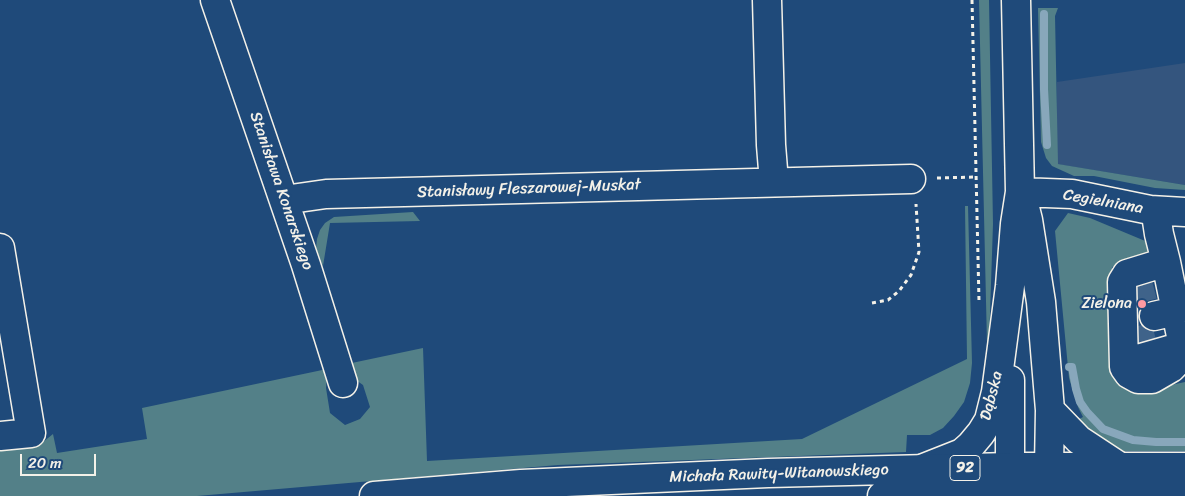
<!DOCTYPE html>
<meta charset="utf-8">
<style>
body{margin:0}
#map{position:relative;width:1185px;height:496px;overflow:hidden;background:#1f4a7a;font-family:Sriracha,sans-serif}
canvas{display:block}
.scale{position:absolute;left:20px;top:454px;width:76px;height:22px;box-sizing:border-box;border:2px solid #f4f1e8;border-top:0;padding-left:6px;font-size:15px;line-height:18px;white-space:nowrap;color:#f4f1e8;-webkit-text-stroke:4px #1f4a7a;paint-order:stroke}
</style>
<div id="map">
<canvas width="1185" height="496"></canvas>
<div class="scale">20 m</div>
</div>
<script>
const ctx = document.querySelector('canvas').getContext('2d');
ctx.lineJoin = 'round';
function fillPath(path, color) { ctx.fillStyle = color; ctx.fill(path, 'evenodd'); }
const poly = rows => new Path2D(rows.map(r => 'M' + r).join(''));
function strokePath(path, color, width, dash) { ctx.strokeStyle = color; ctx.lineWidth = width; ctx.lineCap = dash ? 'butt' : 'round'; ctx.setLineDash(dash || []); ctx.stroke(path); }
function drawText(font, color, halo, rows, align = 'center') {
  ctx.font = font + ' Sriracha,sans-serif'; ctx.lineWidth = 4; ctx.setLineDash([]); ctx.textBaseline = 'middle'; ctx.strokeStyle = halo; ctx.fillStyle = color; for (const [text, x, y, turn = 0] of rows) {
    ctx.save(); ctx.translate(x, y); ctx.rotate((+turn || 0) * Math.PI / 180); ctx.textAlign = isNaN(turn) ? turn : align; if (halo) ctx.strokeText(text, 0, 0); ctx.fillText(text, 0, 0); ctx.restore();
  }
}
fillPath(poly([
 [1185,63,1185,185,1057,164,1057,82]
]), '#34557e');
fillPath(poly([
 [979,0,989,0,993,224,989,343,987,344],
 [1038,8,1058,8,1055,16,1058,164,1185,185,1185,190,1155,188,1094,176,1074,176,1052,166,1046,158,1041,142],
 [965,206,968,206,972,363,970,383,964,402,954,416,943,428,930,435,907,435,906,452,558,465,197,496,0,496,0,451,38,446,53,434,57,453,147,439,142,408,327,369,326,388,330,413,345,425,360,419,370,407,363,385,353,378,347,364,423,348,427,461,802,439,967,359],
 [413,212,420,221,330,223,323,266,316,248,317,239,320,230,325,223,334,217],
 [1068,213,1090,218,1150,243,1152,256,1112,267,1115,374,1134,393,1185,382,1185,451,1123,451,1110,448,1100,442,1077,420,1083,417,1078,407,1069,378,1055,231]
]), '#538088');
strokePath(poly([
 [1044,14,1044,89,1047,145],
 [1069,367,1072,367,1076,389,1080,402,1087,412,1103,429,1133,440,1156,442,1185,442]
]), '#88a7bb', 8);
strokePath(poly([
 [1131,291,1153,285],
 [1132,342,1155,336]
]), '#3f638a', 28, [28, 14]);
const minor = poly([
 [215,0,306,265,343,383],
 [767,0,771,145,774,182],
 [1020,192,1072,194,1150,210,1185,212],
 [284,200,326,194,911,179],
 [1025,208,1028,220,1041,302,1050,410,1049,467],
 [1159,211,1157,221,1159,234,1166,262,1183,346,1179,360,1171,368,1152,379,1138,379,1129,374,1124,367,1122,282,1127,274,1166,262],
 [0,248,31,433,0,436],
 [1154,316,1176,311],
 [1124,363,1183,346],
 [1010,380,1010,467],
 [1050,410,1079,440,1120,467],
 [924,468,962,453,971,445,981,433,989,420,996,392,1010,286,1015,224,1020,192,1016,0]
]);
const major = poly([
 [374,496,521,484,768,473,1010,467,1185,467],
 [882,496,1011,493,1185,494]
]);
strokePath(minor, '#f4f1e8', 31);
strokePath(major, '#f4f1e8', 31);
strokePath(poly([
 [972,0,979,301],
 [937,178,976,177],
 [872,303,888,300,899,291,911,275,919,252,916,204]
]), '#f4f1e8', 3, [4, 4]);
strokePath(minor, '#1f4a7a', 28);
strokePath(major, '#1f4a7a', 28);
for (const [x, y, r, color] of [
 [1142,304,5,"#ff9aa2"]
]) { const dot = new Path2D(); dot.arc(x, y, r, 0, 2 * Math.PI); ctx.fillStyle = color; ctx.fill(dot); strokePath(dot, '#1f4a7a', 2); }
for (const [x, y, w] of [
 [965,468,30]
]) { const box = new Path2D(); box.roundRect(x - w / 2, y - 12.5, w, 25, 4); ctx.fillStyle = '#1f4a7a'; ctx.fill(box); strokePath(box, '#f4f1e8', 1); }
drawText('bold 15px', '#f4f1e8', null, [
 ["92",965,468]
]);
drawText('16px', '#f4f1e8', '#1f4a7a', [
 ["Stanisławy Fleszarowej-Muskat",529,189,-2],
 ["Stanisława Konarskiego",281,191,71],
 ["Cegielniana",1103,202,10],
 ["Dąbska",992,396,-76],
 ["Michała Rawity-Witanowskiego",779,474,-2]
]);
drawText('16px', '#f4f1e8', '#1f4a7a', [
 ["Zielona",1132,304]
], 'right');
</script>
